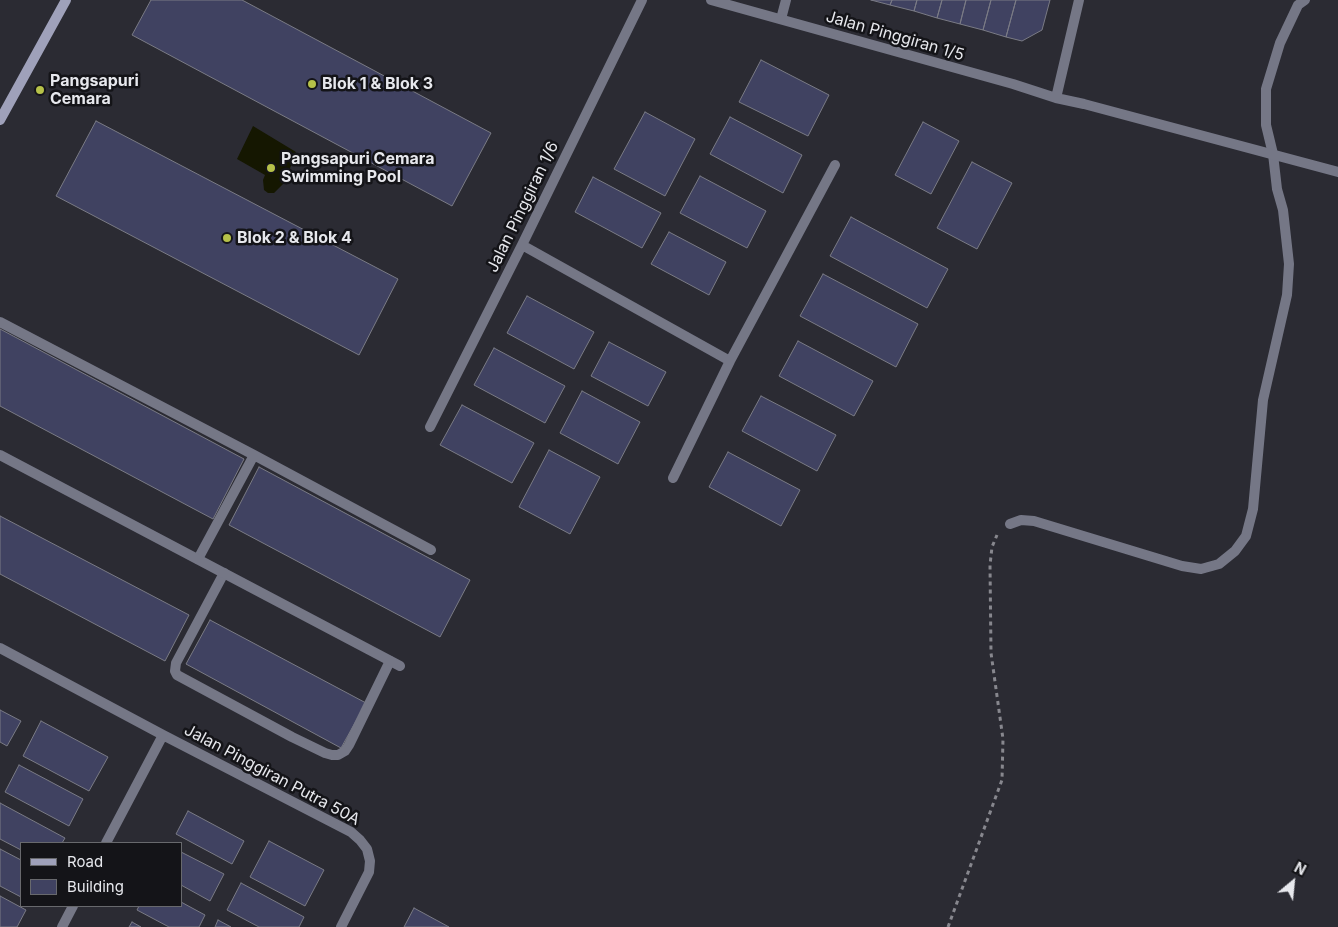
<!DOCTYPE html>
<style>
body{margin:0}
#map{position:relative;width:1338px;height:927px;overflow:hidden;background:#2b2b33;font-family:Inter,sans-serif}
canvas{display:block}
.legend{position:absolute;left:20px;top:842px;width:162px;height:65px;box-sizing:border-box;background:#141418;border:1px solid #68696d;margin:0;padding:6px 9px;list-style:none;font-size:15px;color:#e7e8ed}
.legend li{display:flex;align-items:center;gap:10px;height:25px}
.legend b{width:25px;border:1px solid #68696d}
.north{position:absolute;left:1268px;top:857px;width:50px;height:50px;-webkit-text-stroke:4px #141418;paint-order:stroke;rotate:28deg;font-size:14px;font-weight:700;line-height:20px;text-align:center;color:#e7e8ed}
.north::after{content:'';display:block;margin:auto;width:18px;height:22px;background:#e7e8ed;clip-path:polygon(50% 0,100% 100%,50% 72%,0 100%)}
</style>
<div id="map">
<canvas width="1338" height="927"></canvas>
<ul class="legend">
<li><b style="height:6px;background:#9fa1ba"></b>Road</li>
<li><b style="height:14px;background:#404261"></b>Building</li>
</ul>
<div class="north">N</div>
</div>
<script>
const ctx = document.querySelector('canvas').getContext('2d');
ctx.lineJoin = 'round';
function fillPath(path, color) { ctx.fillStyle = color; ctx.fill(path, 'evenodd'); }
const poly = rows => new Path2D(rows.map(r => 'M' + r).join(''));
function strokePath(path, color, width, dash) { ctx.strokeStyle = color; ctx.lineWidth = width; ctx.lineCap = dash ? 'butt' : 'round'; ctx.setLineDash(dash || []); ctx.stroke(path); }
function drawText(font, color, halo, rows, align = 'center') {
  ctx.font = font + ' Inter,sans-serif'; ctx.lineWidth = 5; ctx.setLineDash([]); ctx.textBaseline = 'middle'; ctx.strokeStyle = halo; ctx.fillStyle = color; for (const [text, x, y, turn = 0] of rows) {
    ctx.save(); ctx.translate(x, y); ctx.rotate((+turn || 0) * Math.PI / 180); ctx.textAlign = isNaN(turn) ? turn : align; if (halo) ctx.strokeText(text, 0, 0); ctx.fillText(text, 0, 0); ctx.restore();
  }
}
fillPath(poly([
 [253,126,296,152,285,182,274,193,268,193,264,190,263,180,265,175,237,159]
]), '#151701');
const building = poly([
 [151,0,242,0,491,133,452,206,132,35,151,0],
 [871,0,892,0,890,5,871,0],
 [892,0,917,0,914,11,890,5,892,0],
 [917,0,942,0,937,18,914,11,917,0],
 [942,0,966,0,960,24,937,18,942,0],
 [966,0,991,0,983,30,960,24,966,0],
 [991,0,1016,0,1006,37,983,30,991,0],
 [1016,0,1050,0,1042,30,1022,41,1006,37,1016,0],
 [761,60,829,95,808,136,739,102,761,60],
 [645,112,695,139,665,196,614,169,645,112],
 [730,117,802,155,783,193,710,154,730,117],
 [96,121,398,279,359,355,56,196,96,121],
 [923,122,959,141,931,194,895,175,923,122],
 [972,162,1012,183,977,249,937,228,972,162],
 [700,176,766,211,747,248,680,213,700,176],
 [593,177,661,213,642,248,575,212,593,177],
 [851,217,948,269,927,308,830,256,851,217],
 [669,232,726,262,709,295,651,264,669,232],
 [823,274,918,324,896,367,800,316,823,274],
 [527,296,594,332,574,369,507,333,527,296],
 [0,329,244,459,213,519,0,406,0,329],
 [798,341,873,381,854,416,779,376,798,341],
 [609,342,666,372,648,406,591,376,609,342],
 [494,348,565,386,545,423,474,385,494,348],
 [582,391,640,422,618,464,560,433,582,391],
 [761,396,836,435,817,471,742,431,761,396],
 [462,405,534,443,512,483,440,445,462,405],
 [549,450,600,477,570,534,519,507,549,450],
 [728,452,800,490,781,526,709,487,728,452],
 [259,467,470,580,440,637,229,525,259,467],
 [0,516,189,615,165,661,0,574,0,516],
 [210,620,366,703,341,748,186,664,210,620],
 [0,710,21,721,7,746,0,742,0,710],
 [41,721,108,757,89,791,23,756,41,721],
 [19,765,83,799,69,826,5,792,19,765],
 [0,803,65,838,62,843,21,843,21,850,0,839,0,803],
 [188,811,244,841,232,864,176,834,188,811],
 [269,841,324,870,305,906,250,877,269,841],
 [0,849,21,860,21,897,0,886,0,849],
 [181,852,224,874,210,901,181,885,181,852],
 [241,883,304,917,299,927,259,927,227,910,241,883],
 [0,896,26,910,17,927,0,927,0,896],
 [181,902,205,915,199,927,169,927,137,910,139,906,181,906,181,902],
 [414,908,449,927,404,927,414,908],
 [218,920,231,927,215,927,218,920],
 [132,922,141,927,129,927,132,922]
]);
fillPath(building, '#404261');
strokePath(building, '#7a7b85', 1);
strokePath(poly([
 [948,927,1002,780,1003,739,991,653,990,565,992,547,997,535]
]), '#87878e', 3, [4, 4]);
strokePath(poly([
 [781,19,786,0],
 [0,322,254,455,431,550],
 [1010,524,1021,520,1034,521,1182,566,1201,569,1219,564,1235,551,1246,536,1253,509,1263,400,1287,295,1289,264,1283,210,1277,189,1273,154,1266,125,1266,89,1280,43,1298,5,1305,0],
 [198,559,254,455],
 [224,573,176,663,175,671,177,675,292,737,325,753,332,755,338,755,345,751,349,745,390,661]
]), '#757786', 10);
strokePath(poly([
 [711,0,1013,84,1056,98,1079,0],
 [1056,98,1084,104,1338,172],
 [522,245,730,361],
 [430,427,522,245,642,0],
 [0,455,400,666],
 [673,478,730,361,835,165],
 [0,648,163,735,351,832,360,840,367,849,370,861,369,872,341,927],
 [106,843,163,735],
 [62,927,73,906]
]), '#757786', 10);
strokePath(poly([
 [0,120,66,0]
]), '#9fa1ba', 10);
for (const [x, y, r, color] of [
 [312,84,5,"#b6c149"],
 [40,90,5,"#b6c149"],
 [271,168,5,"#b6c149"],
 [227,238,5,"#b6c149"]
]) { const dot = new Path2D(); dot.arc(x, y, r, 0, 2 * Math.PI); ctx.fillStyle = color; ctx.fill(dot); strokePath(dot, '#141418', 2); }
drawText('16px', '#e7e8ed', '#141418', [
 ["Jalan Pinggiran 1/5",895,36,16],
 ["Jalan Pinggiran 1/6",523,207,-64],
 ["Jalan Pinggiran Putra 50A",272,775,28]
]);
drawText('bold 16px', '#e7e8ed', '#141418', [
 ["Pangsapuri",50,81],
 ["Cemara",50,99],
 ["Blok 1 & Blok 3",322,84],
 ["Pangsapuri Cemara",281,159],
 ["Swimming Pool",281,177],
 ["Blok 2 & Blok 4",237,238]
], 'left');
</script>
